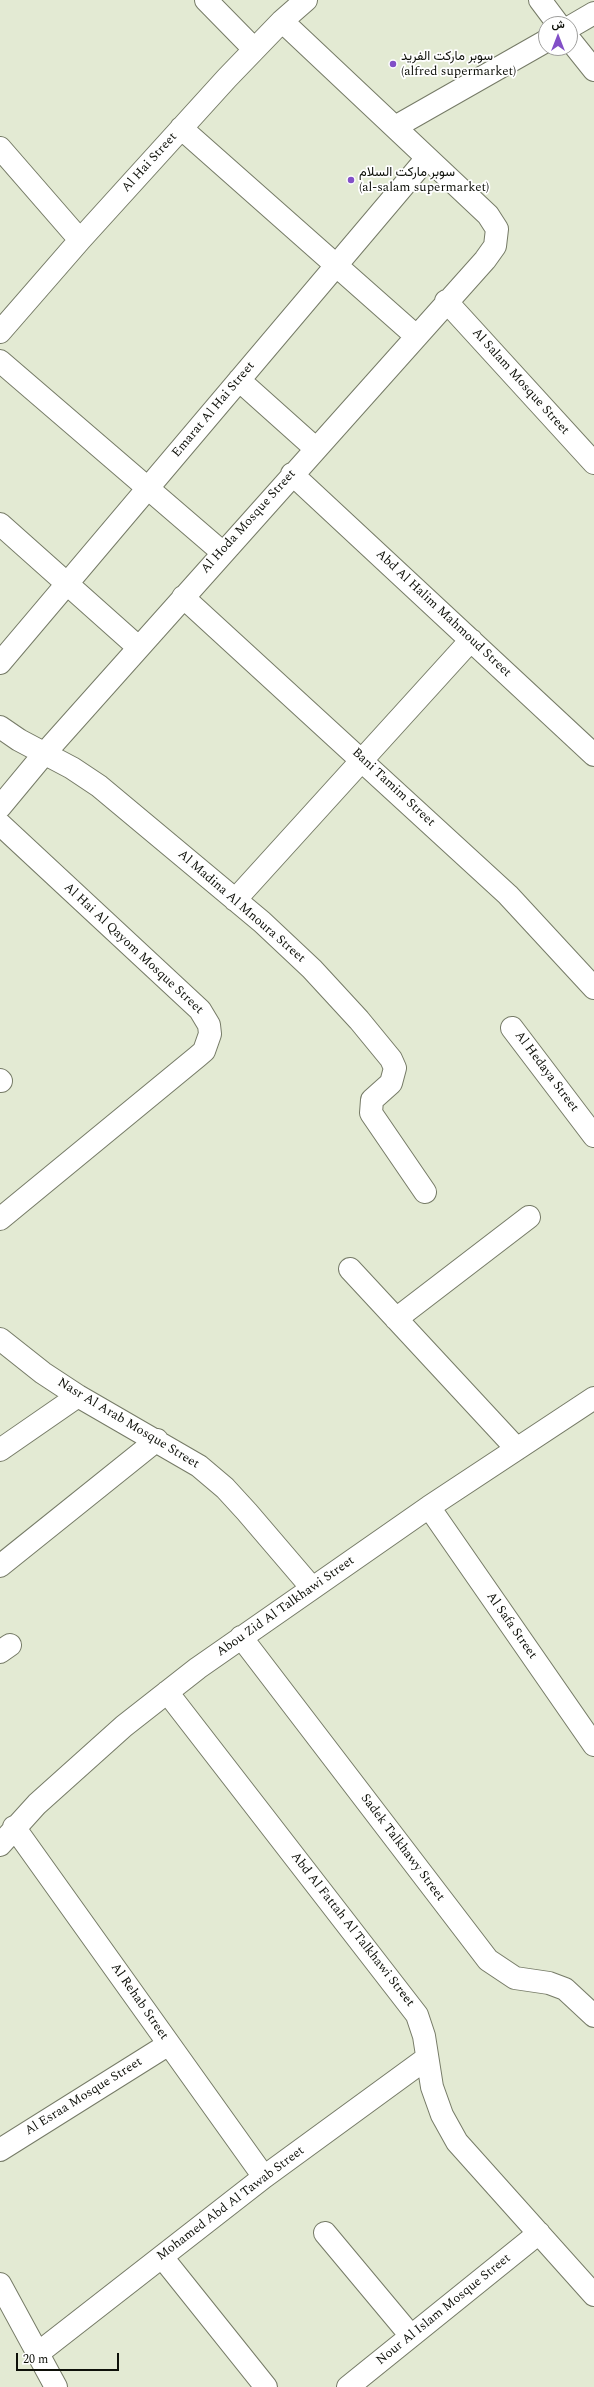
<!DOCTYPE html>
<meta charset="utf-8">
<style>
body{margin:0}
#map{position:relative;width:594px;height:2387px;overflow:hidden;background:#e3ead3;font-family:Spectral,Vazirmatn,serif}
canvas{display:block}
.north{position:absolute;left:538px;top:16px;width:40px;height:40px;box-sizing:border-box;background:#fff;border:1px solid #9f9f9d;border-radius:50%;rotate:0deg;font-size:11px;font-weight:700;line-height:16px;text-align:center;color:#0e1009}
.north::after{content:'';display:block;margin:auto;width:14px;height:18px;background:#824fc7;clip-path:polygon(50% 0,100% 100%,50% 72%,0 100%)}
.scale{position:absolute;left:16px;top:2353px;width:103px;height:18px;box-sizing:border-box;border:2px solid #0e1009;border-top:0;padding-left:5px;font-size:12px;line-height:14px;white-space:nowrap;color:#0e1009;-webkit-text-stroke:3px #fff;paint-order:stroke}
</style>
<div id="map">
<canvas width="594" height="2387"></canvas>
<div class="north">ش</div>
<div class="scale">20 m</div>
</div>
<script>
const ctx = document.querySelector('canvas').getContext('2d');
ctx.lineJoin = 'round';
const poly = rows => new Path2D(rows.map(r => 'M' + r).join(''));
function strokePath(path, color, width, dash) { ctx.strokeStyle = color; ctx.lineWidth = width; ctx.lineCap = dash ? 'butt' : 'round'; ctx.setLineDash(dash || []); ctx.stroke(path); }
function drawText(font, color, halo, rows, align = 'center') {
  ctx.font = font + ' Spectral,Vazirmatn,serif'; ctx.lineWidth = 3.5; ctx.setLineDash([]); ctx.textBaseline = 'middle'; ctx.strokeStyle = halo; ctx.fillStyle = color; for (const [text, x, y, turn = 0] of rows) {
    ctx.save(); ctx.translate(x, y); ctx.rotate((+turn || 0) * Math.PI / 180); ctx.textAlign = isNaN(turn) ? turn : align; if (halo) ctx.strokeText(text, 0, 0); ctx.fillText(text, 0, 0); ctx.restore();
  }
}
const minor = poly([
 [206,0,254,49],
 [540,0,558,24],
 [570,27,594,13],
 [570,40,594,70],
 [395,127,546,41],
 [181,128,416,336],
 [0,148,80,240],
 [446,301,594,463],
 [0,332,80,240,227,78,282,21,306,0],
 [0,361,222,552],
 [239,380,315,448],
 [292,474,594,755],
 [0,524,138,647],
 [183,597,508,895,594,988],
 [0,663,427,158],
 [0,727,19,740,72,768,99,786,262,922,312,969,359,1020,391,1059,395,1068,391,1083,372,1100,371,1113,425,1192],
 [0,807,44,754,485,260,495,246,497,229,488,215,282,21],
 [0,824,200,1010,209,1025,210,1034,204,1051,197,1057,0,1219],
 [235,900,471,640],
 [512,1028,594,1136],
 [0,1080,1,1081],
 [350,1269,517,1449],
 [396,1319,529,1217],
 [0,1339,43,1373,78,1396,199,1466,225,1488,247,1512,312,1588],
 [0,1450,78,1396],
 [429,1507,594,1745],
 [0,1566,157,1440],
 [241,1637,488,1960,515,1978,549,1983,565,1989,594,2016],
 [0,1652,10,1645],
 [167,1692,417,2015,424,2036,432,2087,442,2115,457,2142,594,2295],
 [14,1827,264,2177],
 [0,1845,37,1804,124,1726,198,1668,429,1507,594,1398],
 [0,2150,169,2044],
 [325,2233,411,2336],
 [162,2257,266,2387],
 [0,2284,56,2387],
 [37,2354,264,2177,427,2058],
 [348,2387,539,2233]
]);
strokePath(minor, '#767b67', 24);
strokePath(minor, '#fff', 22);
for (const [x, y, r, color] of [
 [393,64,4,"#824fc7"],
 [351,180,4,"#824fc7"]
]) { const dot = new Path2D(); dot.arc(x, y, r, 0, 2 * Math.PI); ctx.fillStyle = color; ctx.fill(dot); strokePath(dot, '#fff', 1.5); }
drawText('13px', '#0e1009', '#fff', [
 ["سوبر ماركت الفريد",401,57],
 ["(alfred supermarket)",401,72],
 ["سوبر ماركت السلام",359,173],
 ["(al-salam supermarket)",359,188]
], 'left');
drawText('13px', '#0e1009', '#fff', [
 ["Al Hai Street",150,163,-48],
 ["Al Salam Mosque Street",520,382,48],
 ["Emarat Al Hai Street",214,410,-50],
 ["Al Hoda Mosque Street",249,522,-48],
 ["Abd Al Halim Mahmoud Street",443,614,43],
 ["Bani Tamim Street",393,788,43],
 ["Al Madina Al Mnoura Street",241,907,41],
 ["Al Hai Al Qayom Mosque Street",133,949,43],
 ["Al Hedaya Street",546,1072,53],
 ["Nasr Al Arab Mosque Street",128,1424,31],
 ["Abou Zid Al Talkhawi Street",286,1607,-35],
 ["Al Safa Street",511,1626,55],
 ["Sadek Talkhawy Street",402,1848,53],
 ["Abd Al Fattah Al Talkhawi Street",352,1930,52],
 ["Al Rehab Street",139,2002,55],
 ["Al Esraa Mosque Street",84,2097,-32],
 ["Mohamed Abd Al Tawab Street",231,2204,-37],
 ["Nour Al Islam Mosque Street",444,2310,-39]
]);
</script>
